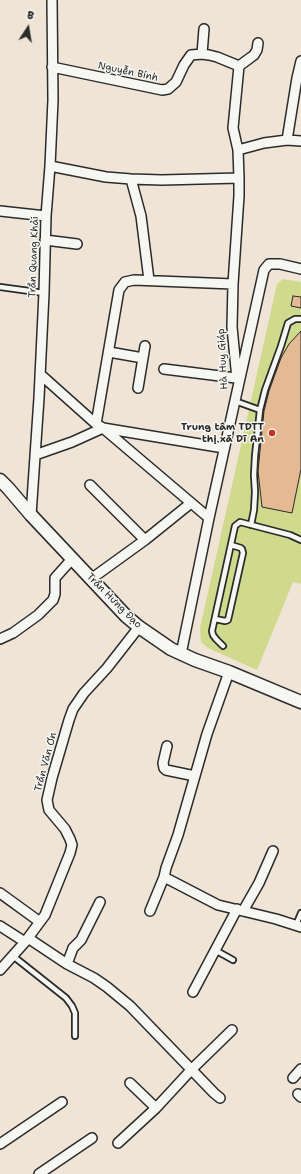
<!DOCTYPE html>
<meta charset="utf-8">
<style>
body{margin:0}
#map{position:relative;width:301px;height:1174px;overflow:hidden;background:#f0e4d6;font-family:"Shantell Sans",sans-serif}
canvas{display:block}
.north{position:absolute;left:8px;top:8px;width:40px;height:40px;-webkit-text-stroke:3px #f6f6f2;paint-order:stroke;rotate:12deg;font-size:11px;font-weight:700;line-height:16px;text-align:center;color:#2b2b2b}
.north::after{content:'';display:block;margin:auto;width:14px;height:18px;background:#2b2b2b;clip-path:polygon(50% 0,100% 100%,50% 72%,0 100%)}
</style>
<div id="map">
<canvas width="301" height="1174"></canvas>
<div class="north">B</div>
</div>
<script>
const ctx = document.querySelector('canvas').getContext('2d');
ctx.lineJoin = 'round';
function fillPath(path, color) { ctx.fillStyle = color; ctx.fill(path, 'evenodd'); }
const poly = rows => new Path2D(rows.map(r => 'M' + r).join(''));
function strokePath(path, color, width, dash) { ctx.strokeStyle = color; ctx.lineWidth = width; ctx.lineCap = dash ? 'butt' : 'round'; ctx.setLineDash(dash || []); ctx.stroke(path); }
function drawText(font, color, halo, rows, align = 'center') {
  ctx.font = font + ' "Shantell Sans",sans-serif'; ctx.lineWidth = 3; ctx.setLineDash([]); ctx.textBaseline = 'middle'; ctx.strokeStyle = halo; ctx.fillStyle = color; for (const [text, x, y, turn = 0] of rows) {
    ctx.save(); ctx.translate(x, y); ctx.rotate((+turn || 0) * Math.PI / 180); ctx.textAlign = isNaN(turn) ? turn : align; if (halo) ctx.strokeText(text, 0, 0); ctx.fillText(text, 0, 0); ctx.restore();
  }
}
fillPath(poly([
 [283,279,301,282,301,584,293,582,257,670,208,648,201,642,200,628,277,284]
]), '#cfda8d');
const building = poly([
 [293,296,301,297,301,308,291,306,293,296],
 [301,331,301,469,292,513,262,507,258,471,264,411,269,391,281,358,289,344,301,331]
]);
fillPath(building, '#e3ba93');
strokePath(building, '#2b2b2b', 1);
const service = poly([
 [0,287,44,293],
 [235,401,260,410,265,390,281,346,288,323,295,319,301,319],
 [251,525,254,510,255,492,254,475,255,456,260,410],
 [215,619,225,621,228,620,243,553,242,549,241,548,231,545],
 [223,646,216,639,213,635,212,631,235,526,240,522,290,535,301,540],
 [296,925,301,913],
 [215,950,233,960],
 [13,956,66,998,72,1006,75,1013,75,1036]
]);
const minor = poly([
 [202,54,204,29],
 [239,66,250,58,254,55,257,50,258,43],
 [287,140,297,78,301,61],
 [238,150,264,143,287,140,301,141],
 [50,166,106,177,131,179,162,180,239,178,238,150,233,128,239,66,217,57,209,55,202,54,191,55,184,65,176,82,168,89,162,90,52,67],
 [131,179,141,216,149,280],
 [0,211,46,216],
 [45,240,77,244],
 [109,352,143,358,138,388],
 [143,358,145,346],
 [164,369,236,378],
 [40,374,96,424,103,428,209,518],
 [237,379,232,327,233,284,239,196,239,178],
 [96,424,119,290,125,282,134,280,233,284],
 [35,455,72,442,103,428,224,448],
 [90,485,145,540],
 [31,515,39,398,44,293,46,216,50,166,53,100,52,0],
 [91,579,145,540,191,503],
 [0,639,13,633,38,615,53,600,55,594,55,578,72,559],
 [181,654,209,518,264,270,269,264,280,264,301,269],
 [229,672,207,734,178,835,166,868,164,877,218,905,276,919,301,927],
 [167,746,163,763,164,768,166,770,195,776],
 [0,893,40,922],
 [150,911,164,877],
 [243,911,259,883,273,851],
 [0,926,25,942],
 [28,938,67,964,94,978,107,987,130,1006,214,1093,220,1098],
 [67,964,73,948,81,940,100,902],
 [0,970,25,942,45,915,70,853,72,845,70,839,65,829,49,810,47,800,52,778,69,720,73,709,84,693,107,668,139,627],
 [193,992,237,909],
 [293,1078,301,1069],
 [130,1083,156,1108],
 [298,1094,301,1097],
 [118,1143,156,1108,192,1069,232,1030],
 [0,1144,62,1102],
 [39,1174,92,1138]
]);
const secondary = poly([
 [0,480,8,488,31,515,126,616,139,627,171,649,195,660,229,672,301,702]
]);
strokePath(service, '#2b2b2b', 8);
strokePath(minor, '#2b2b2b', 12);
strokePath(secondary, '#2b2b2b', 15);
strokePath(service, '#f6f6f2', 4.5);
strokePath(minor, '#f6f6f2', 9);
strokePath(secondary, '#f6f6f2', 12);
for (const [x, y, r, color] of [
 [272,433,4,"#c8321e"]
]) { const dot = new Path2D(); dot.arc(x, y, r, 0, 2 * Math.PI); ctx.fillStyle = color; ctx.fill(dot); strokePath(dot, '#f6f6f2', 1.5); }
drawText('10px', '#2b2b2b', '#f6f6f2', [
 ["Nguyễn Bính",128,72,12],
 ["Trần Quang Khải",34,257,-88],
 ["Hà Huy Giáp",223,359,-93],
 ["Trần Hưng Đạo",114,601,45],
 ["Trần Văn Ơn",46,762,-75]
]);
drawText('bold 10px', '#2b2b2b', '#f6f6f2', [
 ["Trung tâm TDTT",264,427],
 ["thị xã Dĩ An",264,439]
], 'right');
</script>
